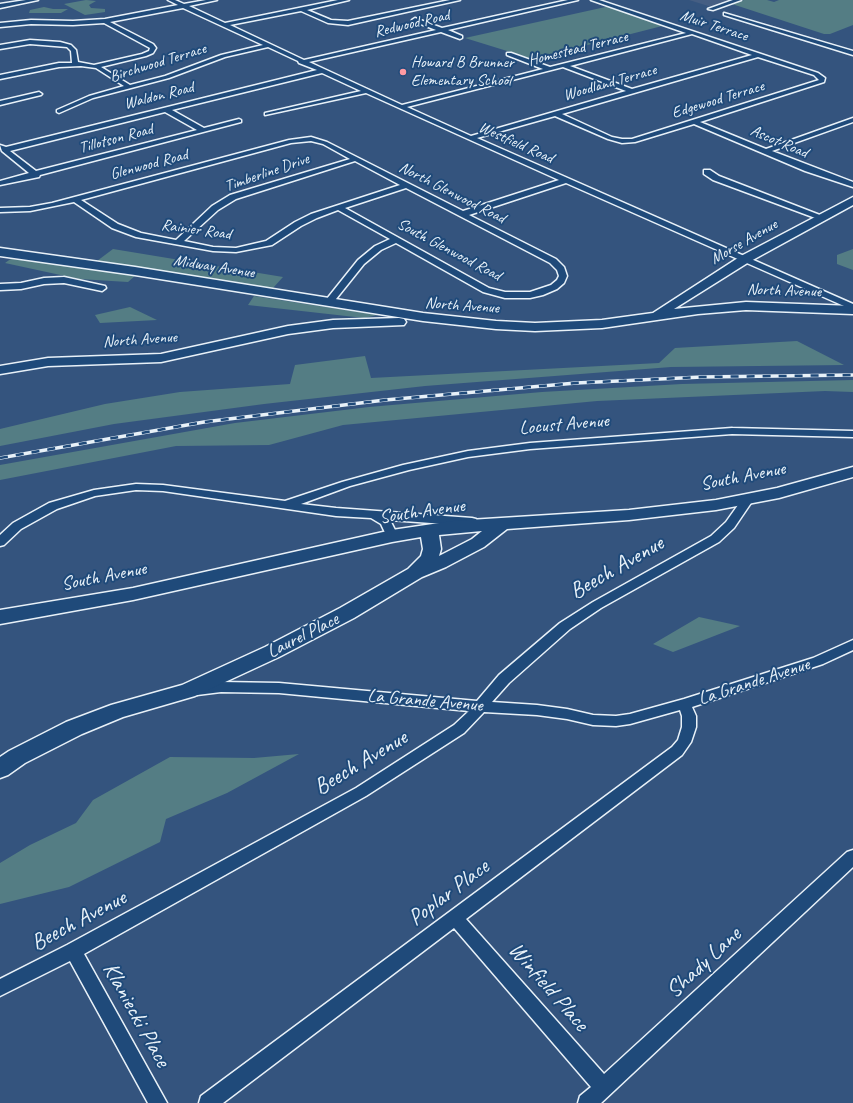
<!DOCTYPE html>
<style>
body{margin:0}
canvas{display:block;background:#34547e}
</style>
<canvas width="853" height="1103"></canvas>
<script>
const ctx = document.querySelector('canvas').getContext('2d');
ctx.lineJoin = 'round';
function fillPath(path, color) { ctx.fillStyle = color; ctx.fill(path, 'evenodd'); }
const poly = rows => new Path2D(rows.map(r => 'M' + r).join(''));
function strokePath(path, color, width, dash) { ctx.strokeStyle = color; ctx.lineWidth = width; ctx.lineCap = dash ? 'butt' : 'round'; ctx.setLineDash(dash || []); ctx.stroke(path); }
function drawText(font, color, halo, rows, align = 'center') {
  ctx.font = font + ' Caveat,sans-serif'; ctx.lineWidth = 4; ctx.setLineDash([]); ctx.textBaseline = 'middle'; ctx.strokeStyle = halo; ctx.fillStyle = color; for (const [text, x, y, turn = 0] of rows) {
    ctx.save(); ctx.translate(x, y); ctx.rotate((+turn || 0) * Math.PI / 180); ctx.textAlign = isNaN(turn) ? turn : align; if (halo) ctx.strokeText(text, 0, 0); ctx.fillText(text, 0, 0); ctx.restore();
  }
}
fillPath(poly([
 [689,0,744,0,718,9]
]), '#455e83');
fillPath(poly([
 [86,0,96,1,89,5,91,8,105,9,105,12,85,15,64,4],
 [744,0,767,0,774,2,779,0,853,0,853,25,830,34,824,34,732,4],
 [610,6,666,25,533,59,465,38],
 [44,7,53,9,68,9,61,13,29,13,30,10],
 [113,249,283,277,273,288,97,261],
 [853,249,853,270,837,264,837,255],
 [12,258,136,275,128,282,79,279,5,263],
 [254,296,378,315,364,318,248,305],
 [130,307,157,320,100,323,95,315],
 [797,341,844,365,671,367,425,386,264,404,114,424,0,446,0,429,105,404,180,392,290,384,295,365,365,356,371,378,659,363,675,348],
 [853,380,853,392,825,391,597,401,343,425,269,445,176,446,0,480,0,465,235,423,369,407,542,392,682,384],
 [699,617,740,626,673,652,653,644],
 [299,754,227,793,166,819,160,842,69,887,0,904,0,863,30,845,76,823,93,800,170,757,254,758]
]), '#547d84');
const street = poly([
 [26,0,38,0,0,8,0,4,26,0],
 [168,0,175,0,184,4,206,0,217,0,189,6,225,23,338,0,349,0,307,10,331,20,348,21,450,0,460,0,348,25,328,23,301,11,230,25,304,60,436,30,413,21,412,20,415,18,442,28,568,0,578,0,448,30,462,36,462,38,460,39,441,32,309,62,402,105,543,69,507,55,507,53,511,53,550,67,686,33,591,0,599,0,818,73,825,78,824,82,700,122,766,149,853,118,853,122,772,151,853,182,853,187,805,171,694,124,635,142,622,143,608,139,555,116,477,138,853,304,853,310,566,183,469,215,556,259,564,267,567,276,564,283,557,289,543,295,530,298,505,298,483,292,396,243,381,250,364,264,332,304,326,304,325,302,326,300,358,260,375,246,390,239,338,210,317,218,301,226,272,245,236,252,213,251,136,237,112,228,74,202,30,211,0,212,0,208,30,207,52,203,289,140,311,137,327,142,463,211,559,180,366,93,265,115,265,113,361,91,322,73,172,110,204,128,239,119,241,120,241,122,40,175,39,177,0,185,0,181,29,173,2,151,0,145,6,147,317,70,299,63,298,61,268,47,225,57,169,78,93,98,59,113,57,112,57,110,89,96,124,86,96,68,81,66,59,67,0,79,0,75,59,63,72,63,71,51,67,47,30,44,0,49,0,45,30,40,60,42,71,45,76,50,78,62,94,65,142,54,149,51,150,48,104,23,73,25,31,24,0,27,0,23,31,20,73,21,105,19,178,5,168,0],
 [183,8,263,45,221,55,165,76,130,85,101,67,146,56,153,53,156,48,153,44,110,22,183,8],
 [692,34,752,55,632,89,570,66,692,34],
 [758,57,814,75,819,80,632,139,622,139,612,137,562,114,758,57],
 [563,67,626,91,471,136,407,107,563,67],
 [165,112,197,130,36,171,10,151,165,112],
 [311,141,323,144,350,159,230,195,212,206,176,240,141,233,118,224,81,200,291,143,311,141],
 [355,161,400,185,311,214,295,222,266,241,236,248,213,247,184,241,218,210,236,199,355,161],
 [406,188,550,263,557,270,559,276,557,280,551,285,530,292,505,292,489,288,345,208,406,188],
 [733,0,741,0,713,10,708,9,733,0],
 [724,13,853,51,853,55,724,15,724,13],
 [39,92,42,94,41,95,0,105,0,101,39,92],
 [704,170,710,170,719,176,825,217,824,219,818,219,713,180,704,174,704,170],
 [64,277,105,286,106,288,102,291,64,283,44,284,21,289,0,290,0,284,21,283,44,278,64,277],
 [732,428,853,431,853,437,732,434,530,449,468,457,409,470,350,486,301,504,336,508,472,518,476,519,478,522,476,525,472,526,390,520,398,536,396,539,392,540,388,539,381,524,371,518,336,516,163,491,136,490,95,496,57,509,21,529,4,545,0,546,0,535,13,523,49,503,94,490,136,484,163,485,285,501,342,482,403,465,468,451,530,443,732,428],
 [747,496,751,498,753,500,734,528,719,542,601,608,570,629,509,683,492,702,537,705,567,709,593,715,616,716,630,714,684,699,813,658,853,640,853,650,823,664,692,707,696,716,696,727,691,742,682,755,466,919,604,1074,847,852,853,850,853,867,601,1103,578,1103,580,1096,591,1087,454,928,223,1103,199,1103,201,1096,672,747,678,740,682,727,682,716,680,710,630,724,616,726,593,725,567,719,537,715,484,712,464,733,366,796,84,954,167,1103,148,1103,70,961,0,996,0,979,67,945,356,788,454,725,469,711,279,693,221,692,197,695,192,694,190,690,192,686,221,682,279,683,477,701,499,675,560,623,593,602,711,536,726,522,743,498,747,496]
]);
const secondary = poly([
 [853,197,853,205,749,262,674,309,746,302,853,306,853,314,746,310,698,314,602,328,535,331,496,329,423,321,135,275,0,256,0,248,135,267,423,313,496,321,535,323,602,320,653,313,741,256,853,197],
 [399,318,404,319,406,322,404,325,333,328,288,334,161,362,48,366,0,374,0,366,48,358,161,354,288,326,333,320,399,318],
 [853,467,853,477,779,498,716,510,629,520,507,529,484,547,446,567,422,577,354,618,279,657,195,696,123,717,82,734,25,763,8,775,0,778,0,757,9,751,66,722,111,705,182,685,265,647,340,608,408,569,421,556,423,549,421,537,392,542,133,600,0,624,0,610,133,588,392,530,453,521,629,510,716,500,777,488,853,467],
 [482,531,472,539,439,556,441,549,439,535,482,531]
]);
strokePath(street, '#e8f1f8', 3);
strokePath(secondary, '#e8f1f8', 3);
fillPath(street, '#1f4a7a');
fillPath(secondary, '#1f4a7a');
const rail = poly([
 [0,458,204,422,385,400,576,383,702,377,853,375]
]);
strokePath(rail, '#e8f1f8', 3.5);
strokePath(rail, '#1f4a7a', 2.5, [8]);
for (const [x, y, r, color] of [
 [403,72,4,"#ff9aa2"]
]) { const dot = new Path2D(); dot.arc(x, y, r, 0, 2 * Math.PI); ctx.fillStyle = color; ctx.fill(dot); strokePath(dot, '#1f4a7a', 1.5); }
drawText('16px', '#e8f1f8', '#1f4a7a', [
 ["Redwood Road",412,24,-13],
 ["Muir Terrace",714,26,18],
 ["Homestead Terrace",578,49,-14],
 ["Birchwood Terrace",158,63,-17],
 ["Woodland Terrace",610,83,-16],
 ["Waldon Road",159,96,-14],
 ["Edgewood Terrace",718,100,-17],
 ["Tillotson Road",116,139,-15],
 ["Ascot Road",779,142,23],
 ["Westfield Road",516,143,24],
 ["Glenwood Road",149,165,-15],
 ["Timberline Drive",267,173,-19],
 ["North Glenwood Road",452,193,27],
 ["Rainier Road",196,230,8],
 ["Morse Avenue",744,242,-30],
 ["South Glenwood Road",449,250,28],
 ["Midway Avenue",214,267,9],
 ["North Avenue",784,291,2],
 ["North Avenue",462,306,4],
 ["North Avenue",140,340,-4]
]);
drawText('16px', '#e8f1f8', '#1f4a7a', [
 ["Howard B Brunner",411,63],
 ["Elementary School",411,81]
], 'left');
drawText('19px', '#e8f1f8', '#1f4a7a', [
 ["Locust Avenue",564,425,-5],
 ["South Avenue",743,477,-11],
 ["South Avenue",422,512,-8],
 ["South Avenue",104,577,-11],
 ["Laurel Place",303,636,-27],
 ["La Grande Avenue",754,682,-18],
 ["La Grande Avenue",425,701,5]
]);
drawText('23px', '#e8f1f8', '#1f4a7a', [
 ["Beech Avenue",617,568,-30],
 ["Beech Avenue",361,763,-31],
 ["Poplar Place",449,893,-37],
 ["Beech Avenue",79,921,-28],
 ["Shady Lane",704,963,-43],
 ["Winfield Place",548,987,49],
 ["Klaniecki Place",136,1015,61]
]);
</script>
